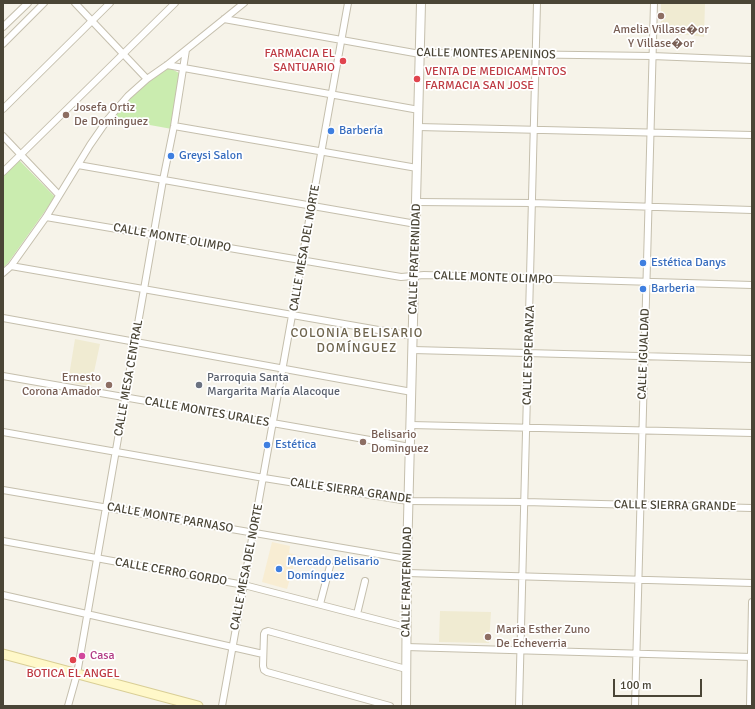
<!DOCTYPE html>
<meta charset="utf-8">
<style>
body{margin:0}
#map{position:relative;width:755px;height:709px;overflow:hidden;background:#f6f3e9;font-family:Signika,sans-serif}
canvas{display:block}
.frame{position:absolute;inset:0;border:4px solid #4a4536;pointer-events:none}
.scale{position:absolute;left:613px;top:679px;width:89px;height:18px;box-sizing:border-box;border:2px solid #4a4536;border-top:0;padding-left:5px;font-size:12px;line-height:14px;white-space:nowrap;color:#4a4536;-webkit-text-stroke:3px #fff;paint-order:stroke}
</style>
<div id="map">
<canvas width="755" height="709"></canvas>
<div class="frame"></div>
<div class="scale">100 m</div>
</div>
<script>
const ctx = document.querySelector('canvas').getContext('2d');
ctx.lineJoin = 'round';
function fillPath(path, color) { ctx.fillStyle = color; ctx.fill(path, 'evenodd'); }
const poly = rows => new Path2D(rows.map(r => 'M' + r).join(''));
function strokePath(path, color, width, dash) { ctx.strokeStyle = color; ctx.lineWidth = width; ctx.lineCap = dash ? 'butt' : 'round'; ctx.setLineDash(dash || []); ctx.stroke(path); }
function drawText(font, color, halo, rows, align = 'center') {
  ctx.font = font + ' Signika,sans-serif'; ctx.lineWidth = 3.5; ctx.setLineDash([]); ctx.textBaseline = 'middle'; ctx.strokeStyle = halo; ctx.fillStyle = color; for (const [text, x, y, turn = 0] of rows) {
    ctx.save(); ctx.translate(x, y); ctx.rotate((+turn || 0) * Math.PI / 180); ctx.textAlign = isNaN(turn) ? turn : align; if (halo) ctx.strokeText(text, 0, 0); ctx.fillText(text, 0, 0); ctx.restore();
  }
}
fillPath(poly([
 [272,542,290,546,289,553,297,555,287,589,262,582]
]), '#f8edd3');
fillPath(poly([
 [661,3,705,3,704,37,689,35,661,35],
 [75,339,100,344,91,386,68,382],
 [440,611,491,612,489,643,439,642]
]), '#f0ebd2');
fillPath(poly([
 [168,67,179,73,180,81,172,129,111,118,132,94,148,80],
 [19,160,55,197,8,263,3,268,3,176]
]), '#caecaf');
const minor = poly([
 [75,3,147,79],
 [224,19,420,54,432,53,652,56,752,60],
 [3,27,28,3],
 [3,44,44,3],
 [167,65,419,110],
 [3,109,110,3],
 [174,126,417,168],
 [418,127,752,135],
 [3,136,59,195],
 [78,165,416,224],
 [3,172,175,3],
 [417,202,532,203,752,210],
 [46,217,401,277,424,275,752,285],
 [11,266,413,336],
 [3,273,11,266,46,217,90,145,108,119,128,96,147,79,167,65,244,3],
 [3,318,412,392],
 [413,350,752,359],
 [3,376,410,447],
 [411,425,752,433],
 [3,432,264,478,408,501,525,502,752,508],
 [3,490,407,559],
 [3,541,244,585,406,627],
 [407,573,752,583],
 [3,595,263,654],
 [320,604,330,566],
 [357,614,365,581],
 [406,647,752,657],
 [68,706,77,674,163,180,174,126,186,50],
 [222,706,348,3],
 [390,706,267,672,264,670,263,666,264,634,265,632,268,631,406,669],
 [519,706,537,3],
 [635,706,654,3],
 [750,706,752,602]
]);
const tertiary = poly([
 [406,706,407,559,421,3]
]);
const secondary = poly([
 [3,654,198,706]
]);
strokePath(minor, '#c5bfad', 8);
strokePath(tertiary, '#c5bfad', 10);
strokePath(secondary, '#d9ce95', 11);
strokePath(minor, '#fff', 6);
strokePath(tertiary, '#fff', 8);
strokePath(secondary, '#fff8c9', 9);
for (const [x, y, r, color] of [
 [661,16,4,"#8d6e63"],
 [343,61,4,"#e0444e"],
 [417,79,4,"#e0444e"],
 [66,115,4,"#8d6e63"],
 [331,131,4,"#3f7fe0"],
 [171,156,4,"#3f7fe0"],
 [643,263,4,"#3f7fe0"],
 [643,289,4,"#3f7fe0"],
 [109,385,4,"#8d6e63"],
 [199,385,4,"#6b7280"],
 [363,442,4,"#8d6e63"],
 [267,445,4,"#3f7fe0"],
 [279,569,4,"#3f7fe0"],
 [488,637,4,"#8d6e63"],
 [82,656,4,"#d1479c"],
 [73,660,4,"#e0444e"]
]) { const dot = new Path2D(); dot.arc(x, y, r, 0, 2 * Math.PI); ctx.fillStyle = color; ctx.fill(dot); strokePath(dot, '#fff', 1.5); }
drawText('12px', '#785e54', '#fff', [
 ["Amelia Villase�or",661,30,"center"],
 ["Y Villase�or",661,44,"center"],
 ["Josefa Ortiz",74,108],
 ["De Dominguez",74,122],
 ["Ernesto",101,378,"right"],
 ["Corona Amador",101,392,"right"],
 ["Belisario",371,435],
 ["Dominguez",371,449],
 ["Maria Esther Zuno",496,630],
 ["De Echeverria",496,644]
], 'left');
drawText('12px', '#be3a42', '#fff', [
 ["FARMACIA EL",335,54],
 ["SANTUARIO",335,68],
 ["VENTA DE MEDICAMENTOS",425,72,"left"],
 ["FARMACIA SAN JOSE",425,86,"left"],
 ["BOTICA EL ANGEL",73,674,"center"]
], 'right');
drawText('12px', '#4a4536', '#fff', [
 ["CALLE MONTES APENINOS",486,54,1],
 ["CALLE MONTE OLIMPO",172,238,10],
 ["CALLE MESA DEL NORTE",305,248,-80],
 ["CALLE FRATERNIDAD",415,259,-88],
 ["CALLE MONTE OLIMPO",493,278,2],
 ["CALLE IGUALDAD",644,354,-88],
 ["CALLE ESPERANZA",529,355,-88],
 ["CALLE MESA CENTRAL",129,378,-80],
 ["CALLE MONTES URALES",207,412,10],
 ["CALLE SIERRA GRANDE",351,491,8],
 ["CALLE SIERRA GRANDE",675,506,1],
 ["CALLE MONTE PARNASO",170,518,10],
 ["CALLE MESA DEL NORTE",247,567,-79],
 ["CALLE CERRO GORDO",171,572,10],
 ["CALLE FRATERNIDAD",407,582,-89]
]);
drawText('12px', '#366cbe', '#fff', [
 ["Barbería",339,131],
 ["Greysi Salon",179,156],
 ["Estética Danys",651,263],
 ["Barberia",651,289],
 ["Estética",275,445],
 ["Mercado Belisario",287,562],
 ["Domínguez",287,576]
], 'left');
drawText('12px', '#5b616d', '#fff', [
 ["Parroquia Santa",207,378],
 ["Margarita María Alacoque",207,392]
], 'left');
drawText('12px', '#b23c85', '#fff', [
 ["Casa",90,656]
], 'left');
ctx.letterSpacing = '1px';
drawText('13px', '#6e644d', '#fff', [
 ["COLONIA BELISARIO",357,334],
 ["DOMÍNGUEZ",357,349]
]);
ctx.letterSpacing = '0px';
</script>
